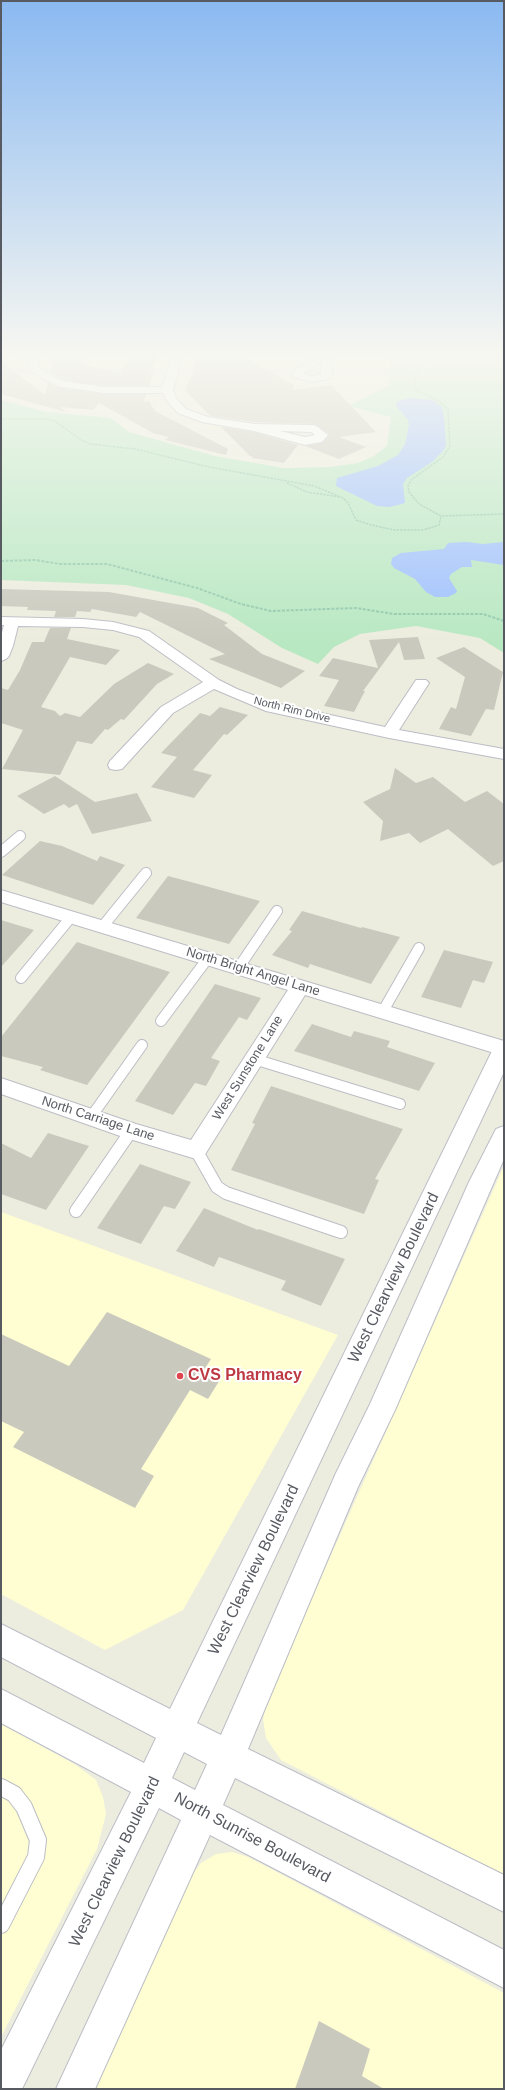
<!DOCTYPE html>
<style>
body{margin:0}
#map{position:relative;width:505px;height:2090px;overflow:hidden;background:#ededdf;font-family:Arial,sans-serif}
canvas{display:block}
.frame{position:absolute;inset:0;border:2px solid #585a62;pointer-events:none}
</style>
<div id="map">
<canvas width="505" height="2090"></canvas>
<div class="frame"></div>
</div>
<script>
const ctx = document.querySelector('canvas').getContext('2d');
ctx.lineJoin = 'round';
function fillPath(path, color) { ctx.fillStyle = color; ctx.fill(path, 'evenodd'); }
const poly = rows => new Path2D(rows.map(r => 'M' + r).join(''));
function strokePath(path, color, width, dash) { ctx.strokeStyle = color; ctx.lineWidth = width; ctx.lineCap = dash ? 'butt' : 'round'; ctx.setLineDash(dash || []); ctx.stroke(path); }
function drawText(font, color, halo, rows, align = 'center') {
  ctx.font = font + ' Arial,sans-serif'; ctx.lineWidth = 4; ctx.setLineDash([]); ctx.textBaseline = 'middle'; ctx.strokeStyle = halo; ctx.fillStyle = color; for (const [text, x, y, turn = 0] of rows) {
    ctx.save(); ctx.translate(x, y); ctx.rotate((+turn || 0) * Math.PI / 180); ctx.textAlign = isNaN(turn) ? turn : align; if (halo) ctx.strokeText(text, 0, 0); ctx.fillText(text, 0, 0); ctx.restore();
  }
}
fillPath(poly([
 [504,1166,504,1875,281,1760,266,1738,263,1719,268,1697],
 [1,1212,338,1335,183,1610,105,1650,1,1594],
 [1,1724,76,1765,96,1780,103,1797,106,1814,97,1849,1,2037],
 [232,1852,248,1857,296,1882,504,1993,504,2089,96,2089,186,1882,201,1863,216,1854]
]), '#fffed2');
fillPath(poly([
 [390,351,504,351,504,653,480,638,416,626,360,634,334,647,318,664,282,648,228,614,189,598,126,585,1,580,1,400,46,412,111,418,129,432,215,456,284,468,330,467,358,463,374,456,387,446,391,417,348,406,389,385]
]), '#b8e8c2');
fillPath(poly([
 [413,398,432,400,442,407,444,417,446,445,443,451,432,462,407,478,403,484,405,503,390,507,377,506,336,486,337,478,378,466,398,455,405,444,409,425,408,420,396,406,396,403,400,400],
 [466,542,483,544,504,542,504,565,471,560,472,567,462,567,451,574,449,578,457,591,456,593,448,597,435,597,426,592,415,579,394,568,391,564,392,558,401,553,444,549,448,543]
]), '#9dc0ff');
fillPath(poly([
 [133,351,161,351,150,373,154,373,149,386,104,386,63,380,50,373,53,358,59,358,60,353,82,352,80,364,120,373],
 [200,351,233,351,294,385,293,390,331,385,376,432,339,437,366,447,339,459,305,446,322,443,329,436,329,434,315,424,255,422,210,416,185,390,195,367,193,367],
 [1,361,45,395,48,382,57,387,104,394,146,394,144,402,149,401,155,411,228,449,226,455,165,440,169,437,153,433,99,403,93,410,60,407,66,412,1,394],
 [221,427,254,432,298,445,284,463,252,458,253,457,250,456],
 [1,589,109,592,198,608,228,623,224,625,262,654,305,671,281,688,209,659,225,654,140,612,136,617,92,609,90,612,77,611,75,617,54,617,56,611,27,610,28,607,1,606],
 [50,628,71,628,67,639,120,650,106,665,70,657,41,707,55,711,60,716,65,713,80,717,114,684,148,663,174,674,157,684,124,720,121,719,108,730,105,729,92,744,77,741,60,775,2,769,23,730,1,723,1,688,8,690,20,670,32,642,44,642],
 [418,637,425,659,404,660,399,642,363,691,365,691,354,712,324,706,339,680,319,676,333,658,378,668,369,640],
 [464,647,503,672,494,710,486,709,471,736,439,729,451,707,456,709,465,677,436,658],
 [220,707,248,715,227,735,224,734,193,770,212,775,194,798,151,787,177,757,161,753,200,713,210,716],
 [395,768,416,783,433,777,465,802,487,791,504,804,504,861,493,866,448,829,420,843,409,833,380,841,383,821,363,802,390,789],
 [55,776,95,802,137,793,152,821,92,834,77,804,69,808,64,804,44,814,17,796],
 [40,841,62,846,97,861,100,856,125,865,93,905,2,875],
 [168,876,202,885,260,901,229,944,136,918],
 [302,911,361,928,362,927,400,937,371,984,310,964,308,968,272,955,292,931,289,930],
 [1,920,34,930,1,967],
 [77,942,170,972,87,1085,40,1070,43,1067,1,1056,1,1037],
 [444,950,493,962,484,983,473,980,461,1008,421,997],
 [215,984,261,998,247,1020,239,1017,211,1058,220,1061,206,1086,195,1083,173,1115,135,1101],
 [312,1024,351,1037,354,1031,390,1041,387,1047,435,1063,419,1091,294,1051],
 [271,1086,403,1129,375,1179,379,1180,364,1214,231,1170,255,1124,252,1123],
 [48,1133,89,1146,46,1210,1,1194,1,1143,31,1158],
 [140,1164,191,1182,175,1209,164,1206,141,1244,97,1228],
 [204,1208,258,1230,259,1229,345,1259,321,1306,281,1290,286,1281,219,1257,214,1267,176,1251],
 [107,1312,211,1359,204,1370,221,1378,208,1399,190,1390,141,1469,154,1476,135,1508,13,1447,24,1432,1,1421,1,1334,69,1366],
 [319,2021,370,2049,362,2076,384,2089,295,2089]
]), '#cac9be');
const laneFar2 = poly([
 [1,852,20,836],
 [103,926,146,873],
 [239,967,277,911],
 [21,978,71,917],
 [383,1011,419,948],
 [161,1021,208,958],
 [254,1059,400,1104],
 [91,1117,142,1045]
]);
const laneFar1 = poly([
 [196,1150,217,1187,226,1193,341,1232],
 [76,1211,131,1131]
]);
const lane = poly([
 [1,1787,14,1794,24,1807,38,1840,36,1857,1,1925]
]);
const street = poly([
 [1,351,40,351,37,355,39,368,55,378,63,381,104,387,162,387,174,351,184,351,173,390,176,398,186,409,208,417,255,424,314,425,318,427,328,435,322,442,305,445,254,431,202,422,178,413,167,401,163,393,104,393,57,386,30,371,27,358,1,355,1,351],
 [280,431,311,432,315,435,305,437,280,431],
 [324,353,328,354,332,362,332,374,329,379,312,382,293,377,292,375,295,369,324,353],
 [322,362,321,374,312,376,303,373,322,362],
 [1,617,83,619,113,622,149,631,219,680,237,689,271,702,385,727,416,680,426,680,429,683,399,730,504,749,504,759,389,738,266,711,214,689,173,713,122,769,116,770,110,769,108,765,110,761,161,707,203,682,139,637,113,630,83,627,18,626,13,646,9,656,6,659,1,661,1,636,4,625,1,625,1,617],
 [1,890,504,1041,504,1056,305,995,204,1156,196,1159,123,1137,1,1094,1,1078,136,1124,191,1140,288,990,1,902,1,890]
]);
const secondary = poly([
 [504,1041,504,1072,197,1723,221,1735,336,1473,370,1404,469,1182,496,1129,504,1126,504,1159,395,1410,358,1487,248,1749,504,1875,504,1912,235,1778,223,1805,504,1950,504,1988,210,1835,95,2089,56,2089,181,1820,159,1808,22,2089,1,2089,1,2050,131,1792,1,1723,1,1689,144,1763,156,1738,1,1657,1,1624,170,1709,493,1049,496,1043,504,1041],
 [184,1752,207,1764,195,1790,172,1778,184,1752]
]);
strokePath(laneFar2, '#bcbdc5', 12);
strokePath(laneFar1, '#bcbdc5', 14);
strokePath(lane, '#bcbdc5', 18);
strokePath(street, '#bcbdc5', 2);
strokePath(secondary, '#bcbec7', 2);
strokePath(poly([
 [424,351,429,359,415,373,415,389,440,402,448,410,450,446,443,457,411,480,408,486,409,492,419,504,441,516,504,514],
 [1,419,46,419,55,421,81,440,90,444,135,449,209,467,314,486,343,498,348,503,356,520,371,525,395,530,423,530,439,525,441,516],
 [287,483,307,492,340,497]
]), '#91c9ac', 1.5, [2.5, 1]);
strokePath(poly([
 [1,561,36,560,60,564,107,564,197,588,241,604,271,611,356,608,394,614,483,614,504,621]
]), '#91c9ac', 2, [3, 1.5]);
strokePath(laneFar2, '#fff', 10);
strokePath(laneFar1, '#fff', 12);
strokePath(lane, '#fff', 16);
fillPath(street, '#fff');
fillPath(secondary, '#fff');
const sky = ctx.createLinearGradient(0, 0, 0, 644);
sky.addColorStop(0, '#8ab9f1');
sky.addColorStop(0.55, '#f7f7f1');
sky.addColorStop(1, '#f7f7f100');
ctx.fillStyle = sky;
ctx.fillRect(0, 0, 505, 644);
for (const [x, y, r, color] of [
 [180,1376,4,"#e0444e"]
]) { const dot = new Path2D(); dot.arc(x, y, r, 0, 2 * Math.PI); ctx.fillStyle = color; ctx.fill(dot); strokePath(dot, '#fff', 1.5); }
drawText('11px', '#585a62', '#fff', [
 ["North Rim Drive",292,710,14]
]);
drawText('13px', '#585a62', '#fff', [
 ["North Bright Angel Lane",253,972,17],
 ["West Sunstone Lane",248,1068,-58],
 ["North Carriage Lane",98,1119,18]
]);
drawText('16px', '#585a62', '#fff', [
 ["West Clearview Boulevard",394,1278,-64],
 ["West Clearview Boulevard",254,1570,-64],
 ["North Sunrise Boulevard",252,1838,28],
 ["West Clearview Boulevard",115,1862,-64]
]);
drawText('bold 16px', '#be3a42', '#fff', [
 ["CVS Pharmacy",188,1376]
], 'left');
</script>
